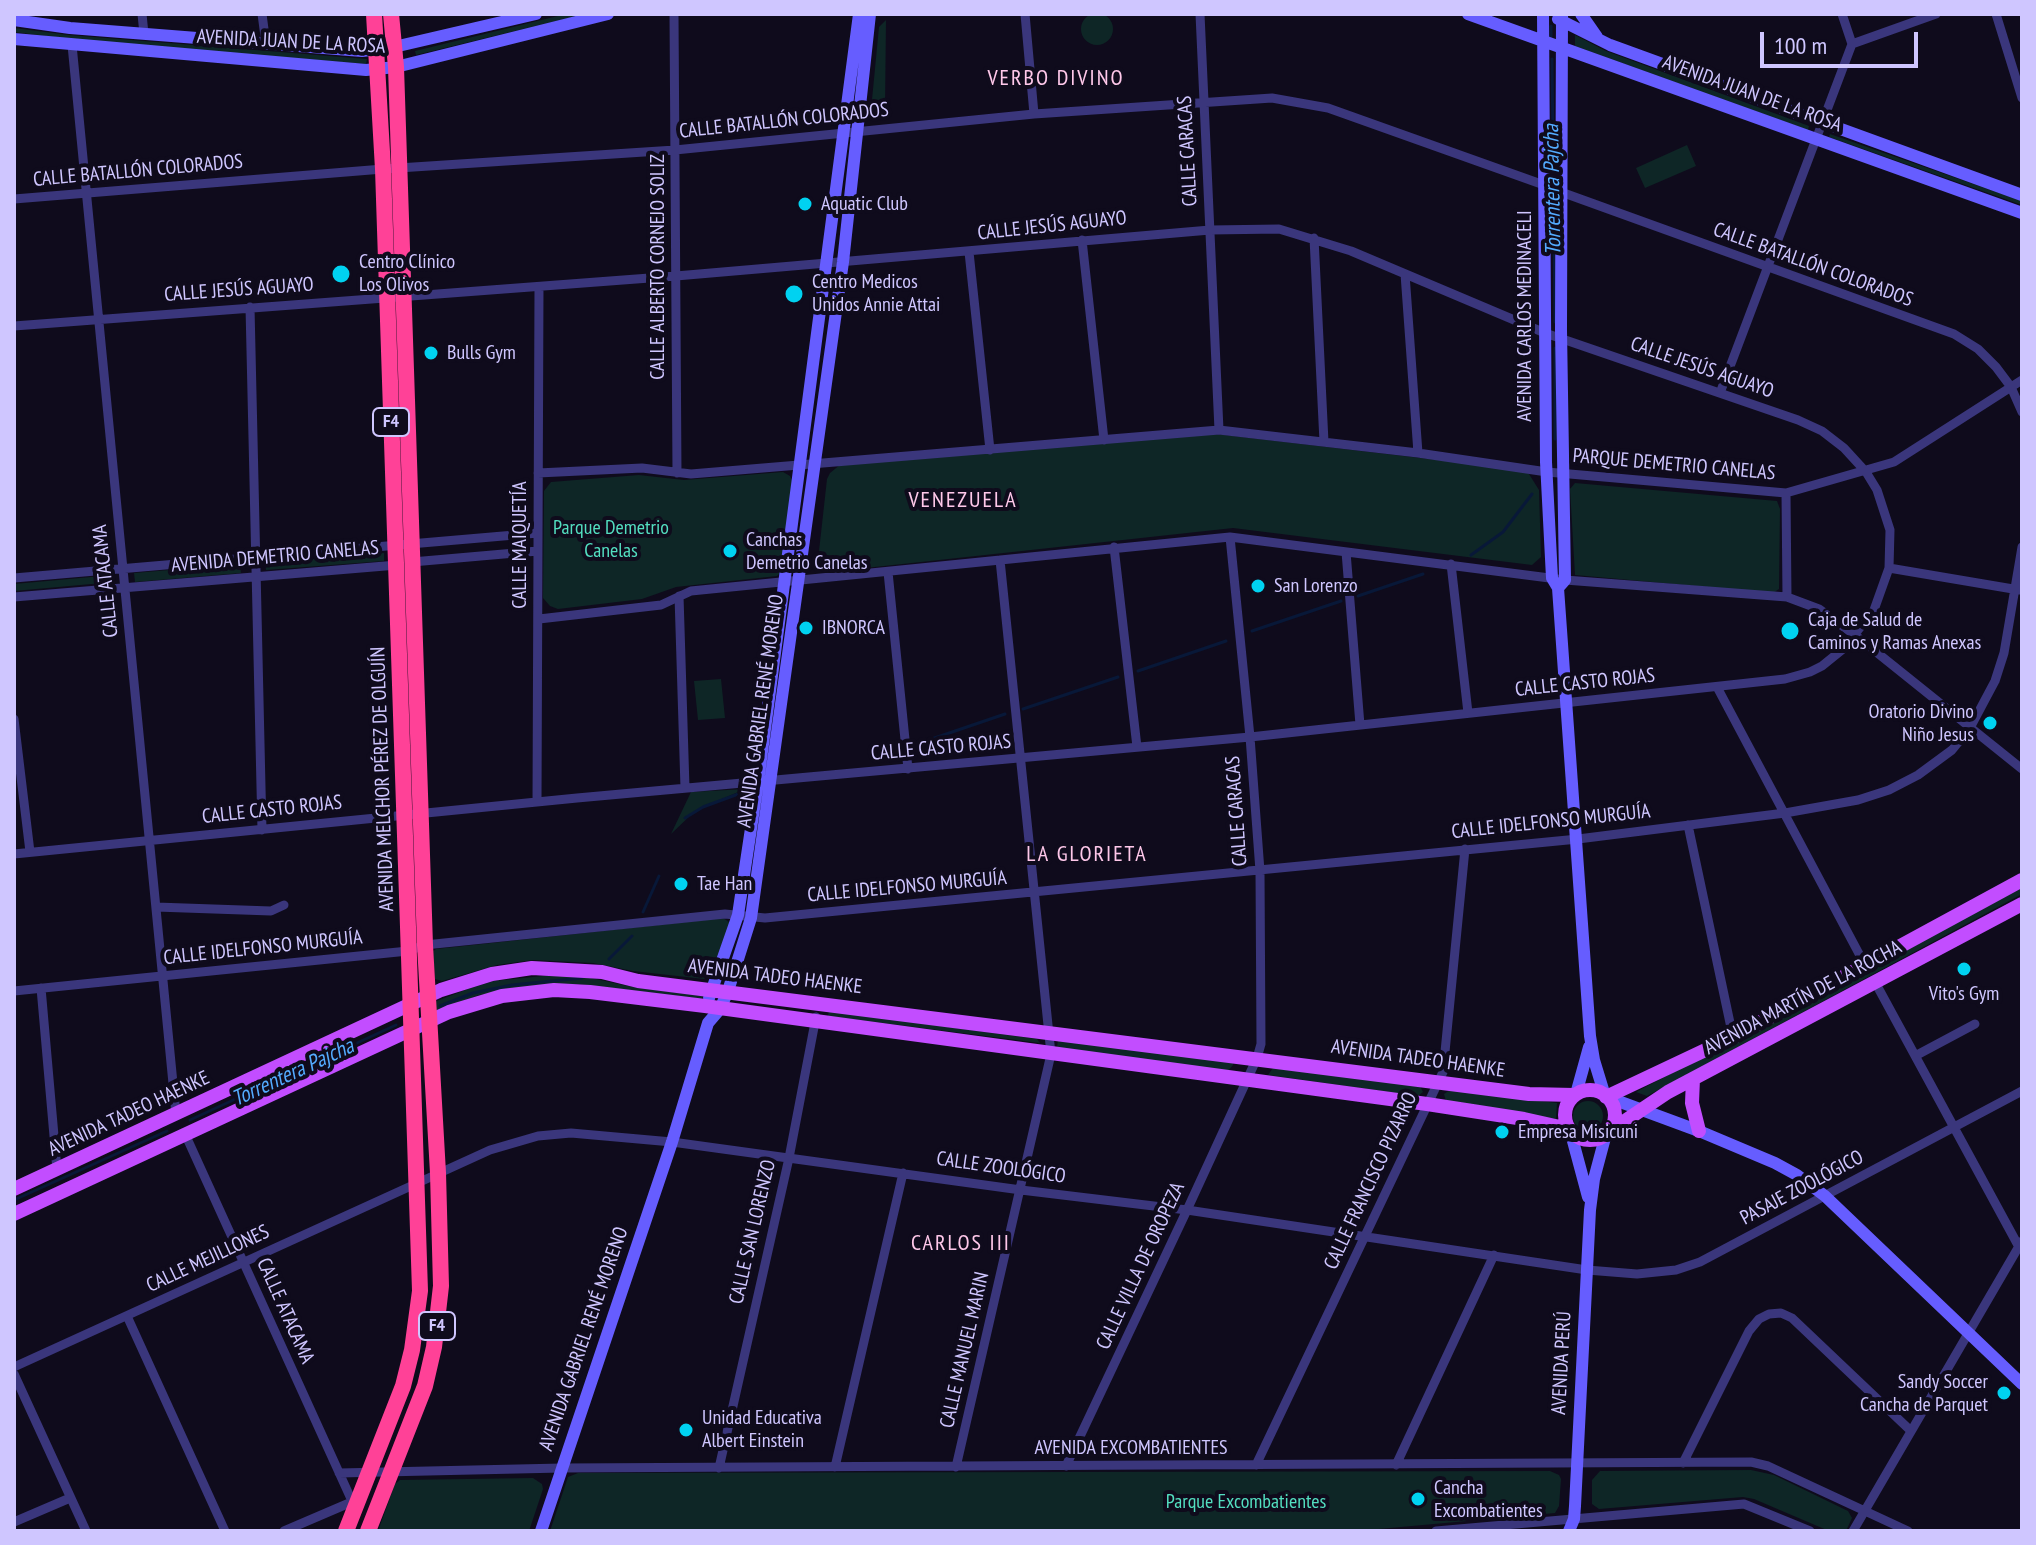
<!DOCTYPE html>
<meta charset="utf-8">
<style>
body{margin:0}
#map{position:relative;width:2036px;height:1545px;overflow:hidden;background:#0f0b1c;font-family:"PT Sans Narrow",sans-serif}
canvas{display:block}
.frame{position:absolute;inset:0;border:16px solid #cfc6ff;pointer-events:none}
.scale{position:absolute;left:1760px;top:32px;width:158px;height:36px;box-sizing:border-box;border:4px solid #cfc6ff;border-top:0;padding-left:10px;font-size:24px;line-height:28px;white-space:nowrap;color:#cfc6ff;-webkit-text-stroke:6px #0f0b1c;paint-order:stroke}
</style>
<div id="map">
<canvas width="2036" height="1545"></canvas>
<div class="frame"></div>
<div class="scale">100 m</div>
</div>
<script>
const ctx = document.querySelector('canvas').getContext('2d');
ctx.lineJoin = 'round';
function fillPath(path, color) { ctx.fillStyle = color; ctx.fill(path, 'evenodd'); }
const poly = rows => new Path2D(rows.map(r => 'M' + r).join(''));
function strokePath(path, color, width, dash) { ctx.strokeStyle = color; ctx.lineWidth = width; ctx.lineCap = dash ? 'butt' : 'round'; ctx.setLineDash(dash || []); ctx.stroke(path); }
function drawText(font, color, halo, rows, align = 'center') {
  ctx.font = font + ' "PT Sans Narrow",sans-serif'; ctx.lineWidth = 8; ctx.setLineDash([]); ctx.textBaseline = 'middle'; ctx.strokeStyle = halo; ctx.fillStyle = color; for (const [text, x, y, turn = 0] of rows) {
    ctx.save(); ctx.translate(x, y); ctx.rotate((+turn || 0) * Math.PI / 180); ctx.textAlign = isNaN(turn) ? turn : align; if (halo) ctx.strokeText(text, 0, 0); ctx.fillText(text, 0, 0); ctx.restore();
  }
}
fillPath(poly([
 '1081 29a16 16 0 1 1 32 0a16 16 0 1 1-32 0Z',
 [566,14,585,14,416,55,415,51],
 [886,20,885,108,871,110,879,27],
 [14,28,69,35,367,59,366,64,95,42,14,32],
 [1575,35,1606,51,1809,126,1808,130,1575,46],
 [1830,134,2022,201,2022,205,1829,137],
 [1687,145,1696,166,1645,188,1636,168],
 [1216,434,1523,470,1529,474,1539,490,1541,557,1532,565,1233,528,829,572,823,569,818,560,827,479,830,473,841,464],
 [783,472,790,476,793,482,780,573,777,576,676,587,642,599,558,609,550,606,543,598,544,491,551,482,639,475,684,480],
 [1575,483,1777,501,1780,509,1779,589,1773,593,1575,575,1570,489],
 [384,553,384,561,266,570,265,563],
 [240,564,241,573,135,582,134,573],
 [113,575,114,582,14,591,14,584],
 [721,679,725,718,698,720,694,681],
 [745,789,695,811,671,834,691,792],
 [2022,888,2022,894,1647,1096,1636,1092],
 [723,918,729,922,729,927,713,972,704,979,633,971,593,963,533,960,497,965,442,981,435,979,433,951,436,949],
 [552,975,591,978,633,987,703,996,702,999,579,984,539,985,479,995,433,1012,434,1002,468,989,494,981],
 [829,1011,1037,1039,1040,1043,828,1016],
 [1058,1040,1233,1062,1233,1065,1228,1071,1061,1048,1057,1047],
 [1273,1068,1420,1086,1423,1092,1418,1096,1268,1075],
 [1450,1090,1557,1103,1556,1119,1446,1101,1444,1094],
 '1573 1116a15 15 0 1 1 30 0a15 15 0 1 1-30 0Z',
 [1751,1470,1774,1475,1848,1511,1852,1518,1846,1531,1829,1531,1754,1499,1743,1497,1599,1509,1592,1504,1592,1480,1600,1471],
 [1550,1471,1559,1475,1561,1479,1559,1506,1555,1513,1357,1531,550,1531,568,1477,578,1473],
 [533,1478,542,1484,543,1489,529,1531,378,1531,395,1484,400,1480]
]), '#0e2626');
strokePath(poly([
 [1551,26,1551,37],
 [1552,59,1555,322],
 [1555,348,1555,439],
 [1471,555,1503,532,1532,494],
 [1358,596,1423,574],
 [1252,631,1341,601],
 [1138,671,1226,641],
 [1023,709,1118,677],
 [914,745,1005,714],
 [872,758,895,751],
 [685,818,703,807,741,793],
 [643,912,659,876],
 [609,959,632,936],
 [440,1006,473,993,512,985,582,978],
 [190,1120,396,1025],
 [14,1200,167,1131]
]), '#081838', 3);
strokePath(poly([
 [142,14,144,34],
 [262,14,266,44],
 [674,14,677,473],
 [1025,14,1034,114],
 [1200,14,1219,430],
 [1996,14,2022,98],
 [1852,44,1936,14],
 [72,45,176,1114],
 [1561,192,1954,334,1978,349,1996,367,2011,387,2022,412],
 [14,199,383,169,675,150,1034,114,1272,98,1328,108,1544,185],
 [1314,238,1324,442],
 [1082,240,1104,440],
 [969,252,990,450],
 [1405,274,1418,453],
 [250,307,262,830],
 [14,326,676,276,1210,230,1279,229,1351,251,1545,333,1798,420,1822,431,1844,448,1866,472,1877,490,1890,530,1889,568,1874,610,1843,649,1822,666,1810,672,1785,679,1250,737,577,798,14,854],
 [1720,393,1852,44,1842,14],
 [538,473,642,468,691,474,1219,430,1418,453,1547,472,1786,493,1894,462,2022,380],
 [1786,493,1787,597],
 [1114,547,1137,747],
 [1346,552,1360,725],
 [412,562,538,551],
 [1451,564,1468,713],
 [1889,568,2019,590],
 [888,572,908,769],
 [14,578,538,533],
 [679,596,685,788],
 [14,597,397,565],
 [539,619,661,605,691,591,1230,537,1565,580,1787,597,1819,609,1855,635,2022,769],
 [1717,687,1865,965],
 [14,719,30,852],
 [537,802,539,287],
 [1688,825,1733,1037],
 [156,907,271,911,284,905],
 [1875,982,2019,1247],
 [41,988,57,1170],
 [14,991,408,951,425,945,725,914,765,918,1578,839,1785,813,1858,800,1889,790,1918,775,1952,750,1970,728,1995,681,2004,653,2022,547],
 [1915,1056,1975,1024],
 [186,1136,352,1501],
 [127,1316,225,1531],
 [14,1367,490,1150,538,1136,571,1133,672,1142,1021,1190,1187,1210,1587,1270,1637,1274,1676,1270,1700,1262,2022,1091],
 [14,1374,86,1531],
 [1683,1463,1749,1331,1759,1319,1769,1314,1781,1313,1792,1318,1911,1431],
 [1256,1465,1443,1072,1465,849],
 [1396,1465,1494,1255],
 [1066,1466,1187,1210,1257,1058,1261,1044,1260,871,1250,737,1230,537],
 [835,1467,903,1173],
 [956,1467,1051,1054,1000,560],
 [719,1468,789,1158,816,1017],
 [339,1473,562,1468,1751,1462,1768,1466,1908,1531],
 [14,1522,70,1498],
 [284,1531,354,1501],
 [1436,1531,1744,1504,1810,1531],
 [1853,1531,2022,1241]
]), '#3a367c', 9);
strokePath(poly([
 [1468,14,2022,213],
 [1543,14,1546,462,1552,578,1558,588,1590,1036,1594,1060,1605,1096],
 [1581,14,1597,37],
 [1558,19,1610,45,2022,195],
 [14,20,70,28,362,51,394,47,536,14],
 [14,39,366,70,396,67,608,14],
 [1558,588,1565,580,1561,330,1562,14],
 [709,998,738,915,758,782,859,14],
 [1576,1094,1589,1047],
 [1607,1097,1699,1131,1775,1163,1797,1175,1825,1196,2022,1384],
 [1570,1130,1588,1197],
 [541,1531,672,1142,708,1023,720,1009,728,991,751,918,843,262,870,14],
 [1569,1531,1574,1519,1575,1506,1590,1210,1594,1179,1606,1134]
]), '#665dff', 12);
strokePath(poly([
 [1693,1079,1692,1103,1699,1131],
 '1565 1115a25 25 0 1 1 50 0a25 25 0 1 1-50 0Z',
 [1606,1097,1733,1037,2022,880],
 [1607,1133,1668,1092,2022,904],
 [14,1189,441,990,492,974,532,968,602,972,638,981,1529,1094,1574,1095],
 [14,1214,449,1012,502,996,554,990,590,992,705,1006,1427,1104,1524,1119,1569,1129]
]), '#c24dff', 14);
strokePath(poly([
 [346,1531,403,1386,412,1350,420,1291,383,169,374,14],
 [368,1531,425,1386,434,1347,441,1286,438,1173,425,945,396,67,391,14]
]), '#ff4197', 16);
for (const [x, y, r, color] of [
 [805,204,8,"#00d2f1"],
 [341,274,10,"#00d2f1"],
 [794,294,10,"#00d2f1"],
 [431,353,8,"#00d2f1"],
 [730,551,8,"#00d2f1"],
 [1258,586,8,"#00d2f1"],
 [806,628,8,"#00d2f1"],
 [1790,631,10,"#00d2f1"],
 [1990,723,8,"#00d2f1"],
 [681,884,8,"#00d2f1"],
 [1964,969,8,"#00d2f1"],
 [1502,1132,8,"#00d2f1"],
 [2004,1393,8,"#00d2f1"],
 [686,1430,8,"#00d2f1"],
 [1418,1499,8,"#00d2f1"]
]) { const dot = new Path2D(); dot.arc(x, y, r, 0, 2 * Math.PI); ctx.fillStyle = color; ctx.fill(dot); strokePath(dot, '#0f0b1c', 3); }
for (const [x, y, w] of [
 [391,422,36],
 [437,1326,36]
]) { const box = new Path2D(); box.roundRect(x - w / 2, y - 14, w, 28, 6); ctx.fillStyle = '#0f0b1c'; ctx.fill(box); strokePath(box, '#cfc6ff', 2); }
drawText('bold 18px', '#cfc6ff', null, [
 ["F4",391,422],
 ["F4",437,1326]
]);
drawText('20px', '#cfc6ff', '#0f0b1c', [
 ["AVENIDA JUAN DE LA ROSA",291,42,3],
 ["AVENIDA JUAN DE LA ROSA",1752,94,20],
 ["CALLE BATALLÓN COLORADOS",784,121,-6],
 ["CALLE CARACAS",1188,151,-93],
 ["CALLE BATALLÓN COLORADOS",138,171,-5],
 ["CALLE JESÚS AGUAYO",1052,226,-6],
 ["CALLE BATALLÓN COLORADOS",1813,265,20],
 ["CALLE ALBERTO CORNEJO SOLIZ",658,267,-90],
 ["CALLE JESÚS AGUAYO",239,290,-4],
 ["AVENIDA CARLOS MEDINACELI",1525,316,-90],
 ["CALLE JESÚS AGUAYO",1702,368,19],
 ["PARQUE DEMETRIO CANELAS",1674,465,5],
 ["CALLE MAIQUETÍA",520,545,-90],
 ["AVENIDA DEMETRIO CANELAS",275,557,-5],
 ["CALLE ATACAMA",106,581,-96],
 ["CALLE CASTO ROJAS",1585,683,-6],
 ["AVENIDA GABRIEL RENÉ MORENO",761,711,-82],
 ["CALLE CASTO ROJAS",941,748,-5],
 ["AVENIDA MELCHOR PÉREZ DE OLGUÍN",383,779,-92],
 ["CALLE CASTO ROJAS",272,810,-6],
 ["CALLE CARACAS",1237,811,-94],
 ["CALLE IDELFONSO MURGUÍA",1551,822,-6],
 ["CALLE IDELFONSO MURGUÍA",907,887,-5],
 ["CALLE IDELFONSO MURGUÍA",263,948,-6],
 ["AVENIDA TADEO HAENKE",775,977,7],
 ["AVENIDA MARTÍN DE LA ROCHA",1803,998,-28],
 ["AVENIDA TADEO HAENKE",1418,1059,8],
 ["AVENIDA TADEO HAENKE",129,1114,-25],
 ["CALLE ZOOLÓGICO",1001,1168,8],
 ["CALLE FRANCISCO PIZARRO",1371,1181,-65],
 ["PASAJE ZOOLÓGICO",1802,1188,-28],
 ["CALLE SAN LORENZO",753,1232,-77],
 ["CALLE MEJILLONES",208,1259,-25],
 ["CALLE VILLA DE OROPEZA",1141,1266,-65],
 ["CALLE ATACAMA",285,1311,66],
 ["AVENIDA GABRIEL RENÉ MORENO",584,1339,-71],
 ["CALLE MANUEL MARIN",965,1350,-77],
 ["AVENIDA PERÚ",1562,1363,-87],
 ["AVENIDA EXCOMBATIENTES",1131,1448]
]);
drawText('20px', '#cfc6ff', '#0f0b1c', [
 ["Aquatic Club",821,204],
 ["Centro Clínico",359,262],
 ["Los Olivos",359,285],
 ["Centro Medicos",812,282],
 ["Unidos Annie Attai",812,305],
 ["Bulls Gym",447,353],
 ["Canchas",746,540],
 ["Demetrio Canelas",746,563],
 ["San Lorenzo",1274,586],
 ["Caja de Salud de",1808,620],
 ["Caminos y Ramas Anexas",1808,643],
 ["IBNORCA",822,628],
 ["Oratorio Divino",1974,712,"right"],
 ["Niño Jesus",1974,735,"right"],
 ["Tae Han",697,884],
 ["Vito's Gym",1964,994,"center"],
 ["Empresa Misicuni",1518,1132],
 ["Sandy Soccer",1988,1382,"right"],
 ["Cancha de Parquet",1988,1405,"right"],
 ["Unidad Educativa",702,1418],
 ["Albert Einstein",702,1441],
 ["Cancha",1434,1488],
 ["Excombatientes",1434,1511]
], 'left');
drawText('20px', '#53dec0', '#0f0b1c', [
 ["Parque Demetrio",611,528],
 ["Canelas",611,551],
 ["Parque Excombatientes",1246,1502]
]);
ctx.letterSpacing = '2px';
drawText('22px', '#ffc8ea', '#0f0b1c', [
 ["VERBO DIVINO",1056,79],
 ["VENEZUELA",963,501],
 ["LA GLORIETA",1087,855],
 ["CARLOS III",961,1244]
]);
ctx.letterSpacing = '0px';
drawText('italic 22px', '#54abff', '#0f0b1c', [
 ["Torrentera Pajcha",1553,190,-91],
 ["Torrentera Pajcha",293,1073,-25]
]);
</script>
